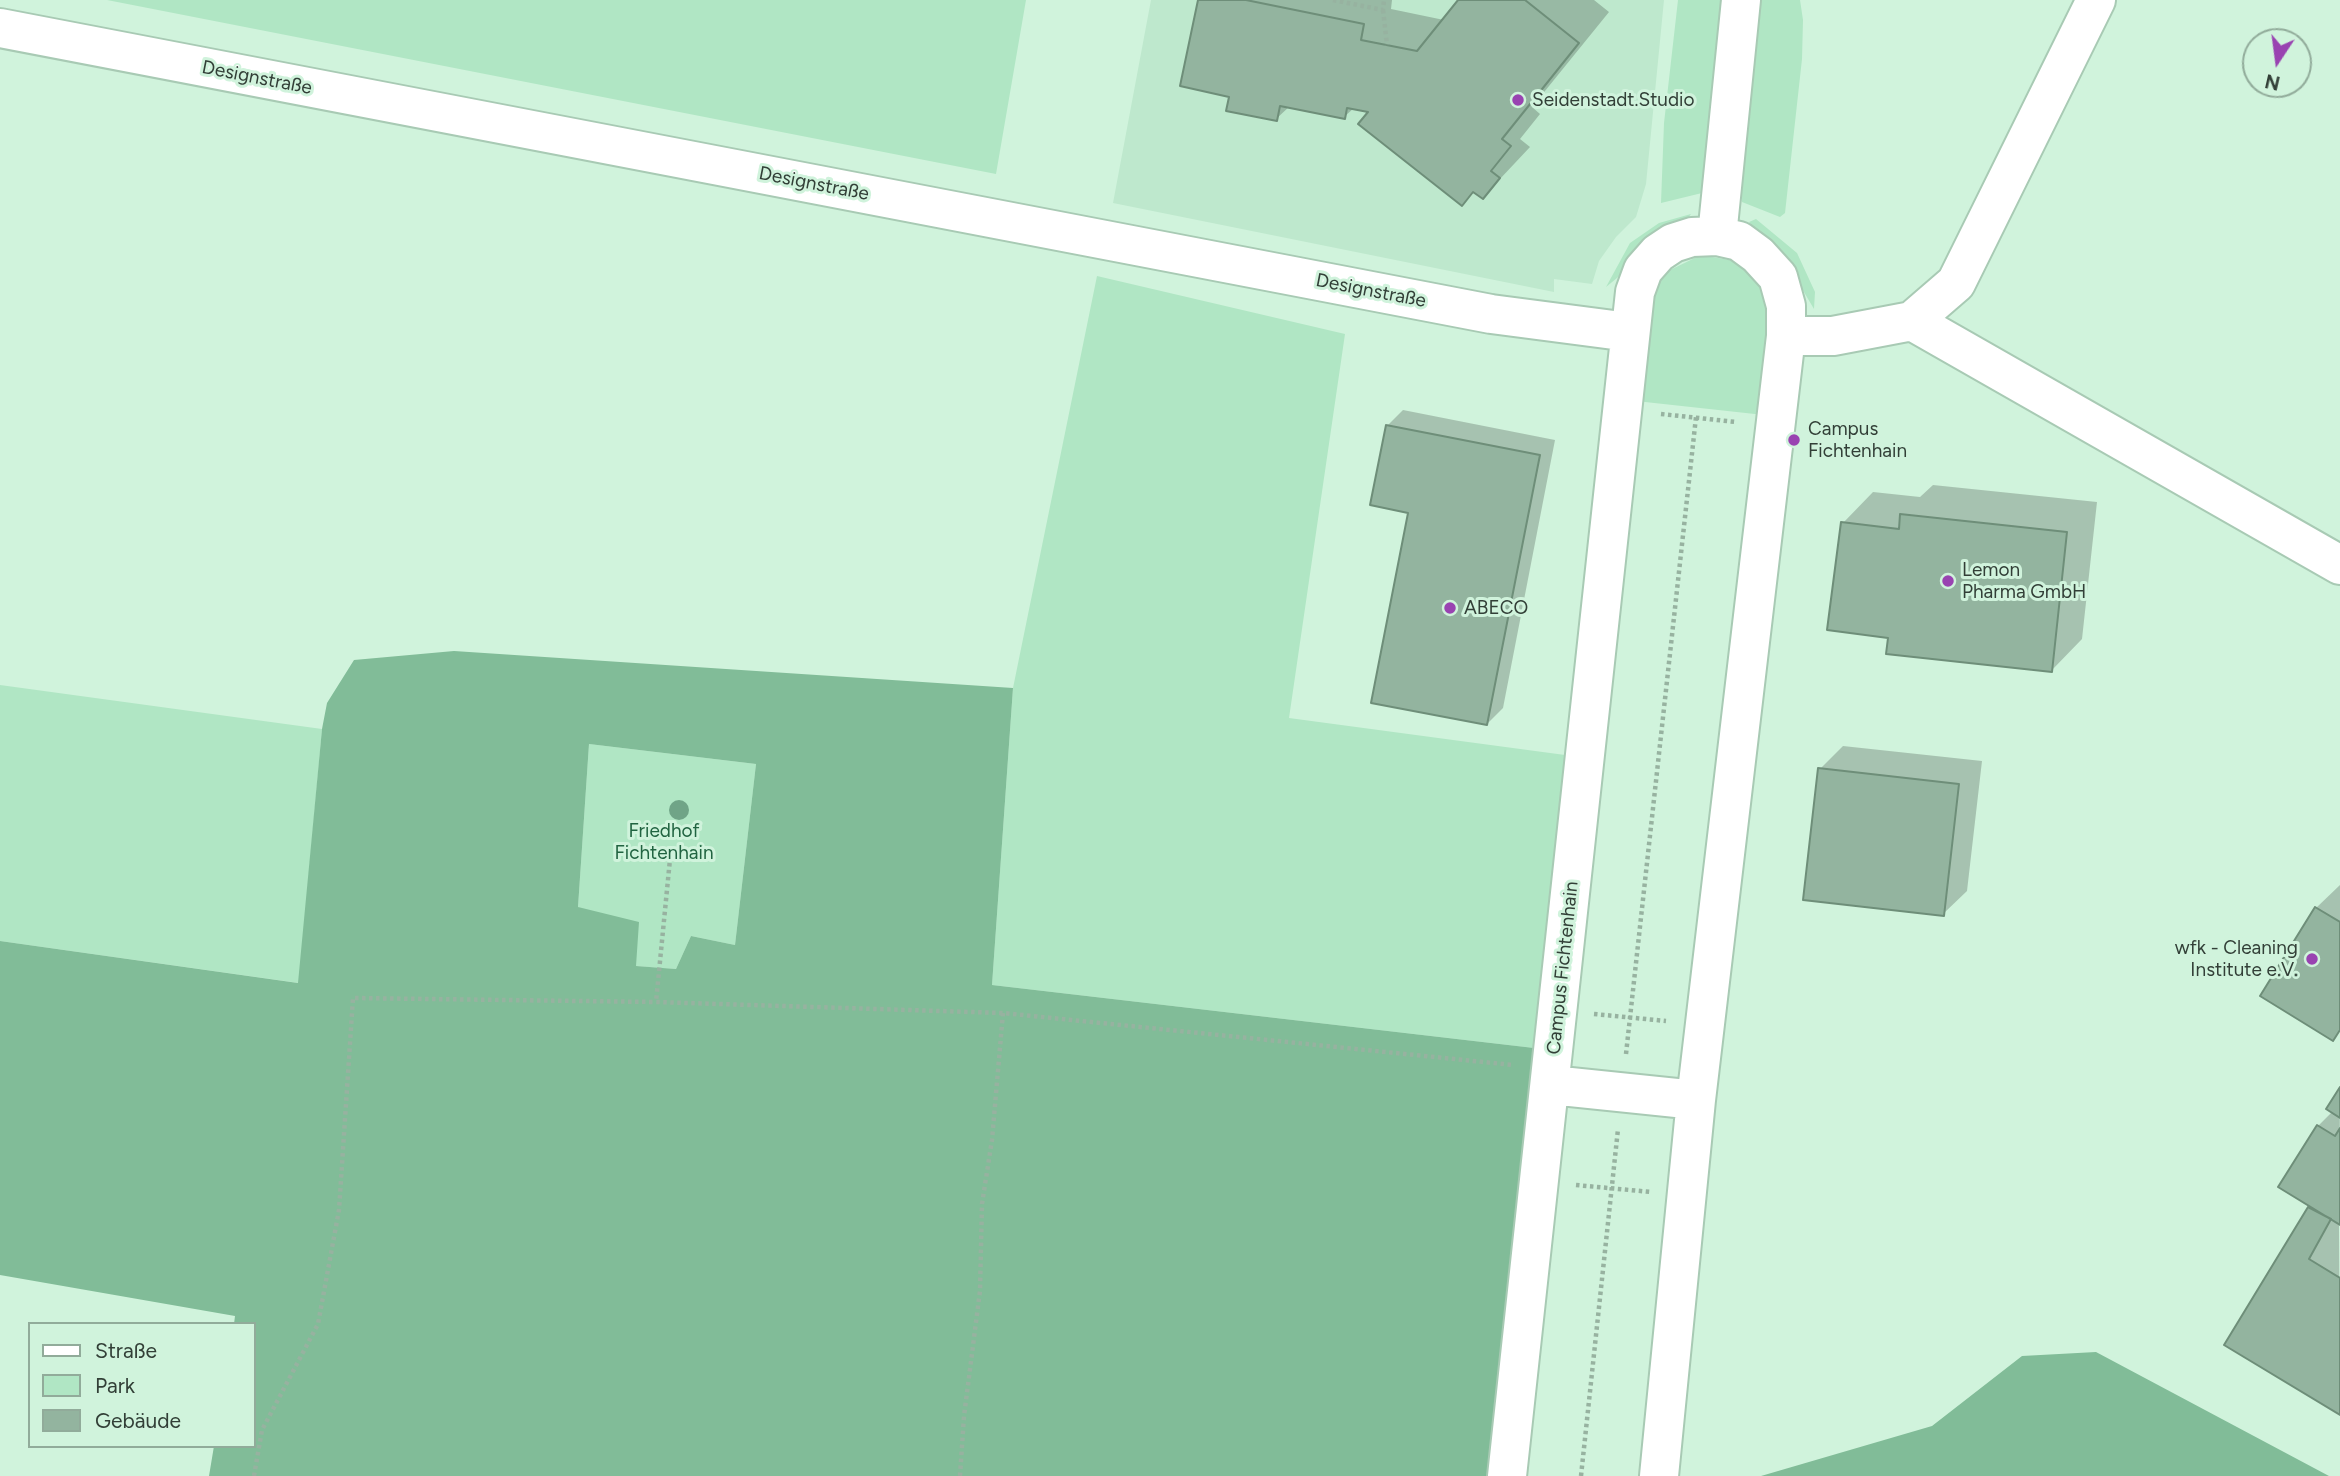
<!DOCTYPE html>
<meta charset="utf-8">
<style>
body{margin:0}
#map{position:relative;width:2340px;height:1476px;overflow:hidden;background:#d0f3dc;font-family:Figtree,sans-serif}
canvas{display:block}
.legend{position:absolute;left:28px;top:1322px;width:228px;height:126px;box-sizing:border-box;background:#d0f3dc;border:2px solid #91ab9a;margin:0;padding:9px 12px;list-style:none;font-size:21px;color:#323f37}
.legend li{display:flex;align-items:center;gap:14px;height:35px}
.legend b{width:35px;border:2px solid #91ab9a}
.north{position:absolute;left:2242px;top:28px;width:70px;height:70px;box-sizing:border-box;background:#d0f3dc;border:2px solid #91ab9a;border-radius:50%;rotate:193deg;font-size:19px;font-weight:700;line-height:28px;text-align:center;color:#323f37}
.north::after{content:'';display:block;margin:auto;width:24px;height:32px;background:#9943b1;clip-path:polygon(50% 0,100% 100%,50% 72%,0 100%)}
</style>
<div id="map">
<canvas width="2340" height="1476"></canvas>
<ul class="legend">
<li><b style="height:9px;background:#fff"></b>Straße</li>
<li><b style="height:19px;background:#b0e6c4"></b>Park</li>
<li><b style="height:19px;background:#93b49f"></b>Gebäude</li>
</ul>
<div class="north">N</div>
</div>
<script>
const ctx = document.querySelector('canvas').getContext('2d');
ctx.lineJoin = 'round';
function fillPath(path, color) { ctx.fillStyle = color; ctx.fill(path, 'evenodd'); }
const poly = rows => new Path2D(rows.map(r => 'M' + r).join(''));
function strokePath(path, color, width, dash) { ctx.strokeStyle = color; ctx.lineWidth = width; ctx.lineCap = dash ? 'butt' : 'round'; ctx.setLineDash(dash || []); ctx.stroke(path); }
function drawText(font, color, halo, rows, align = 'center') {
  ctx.font = font + ' Figtree,sans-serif'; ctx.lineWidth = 6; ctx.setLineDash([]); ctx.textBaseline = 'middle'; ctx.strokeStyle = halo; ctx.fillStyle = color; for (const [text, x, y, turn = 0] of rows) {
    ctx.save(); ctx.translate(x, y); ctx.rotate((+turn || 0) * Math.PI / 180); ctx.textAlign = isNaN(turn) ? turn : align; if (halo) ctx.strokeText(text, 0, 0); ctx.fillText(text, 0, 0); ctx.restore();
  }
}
fillPath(poly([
 [1151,0,1664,0,1646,184,1636,217,1616,237,1599,261,1592,284,1554,279,1554,292,1113,203]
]), '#bee8cd');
fillPath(poly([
 [107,0,1026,0,996,174],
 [1678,0,1723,0,1702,193,1661,203,1664,123],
 [1757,0,1800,0,1803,20,1802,59,1785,213,1780,217,1742,202,1738,174],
 [1691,214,1684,223,1606,287,1630,243,1659,223],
 [1756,219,1797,253,1815,292,1814,309,1785,260,1755,231,1749,222],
 [1701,255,1735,261,1750,271,1764,288,1770,307,1764,415,1636,401,1648,314,1657,286,1670,270],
 [1097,276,1345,334,1289,718,1565,755,1534,1048,992,985,1013,688],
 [0,685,322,729,299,983,0,941],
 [589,744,756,764,735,945,691,936,676,969,635,966,578,907]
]), '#b0e6c4');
fillPath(poly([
 [454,651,1013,688,992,985,1534,1048,1488,1476,209,1476,214,1446,254,1446,254,1324,234,1324,235,1316,0,1275,0,941,298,983,322,729,327,703,354,660],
 [589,744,756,764,735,945,691,936,676,969,636,966,639,922,578,907],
 [2096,1352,2329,1476,1761,1476,1932,1426,2022,1356]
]), '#81bc98');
fillPath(poly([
 [1199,0,1392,0,1391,9,1444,20,1460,0,1594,0,1609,12,1532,107,1540,114,1520,139,1530,147,1483,197,1475,191,1462,204,1371,111,1354,108,1344,117,1290,106,1276,119,1231,95],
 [1403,410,1555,440,1503,708,1487,724,1410,511,1387,426],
 [1933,485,2097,502,2082,639,2052,670,1843,523,1873,492,1920,497],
 [1843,746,1982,761,1967,891,1943,914,1820,769],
 [2340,885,2340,1031,2333,1039,2316,908],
 [2340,1090,2339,1228,2340,1413,2226,1345,2310,1206,2318,1126,2333,1111]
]), '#0003');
const building = poly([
 [1198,0,1246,0,1364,24,1361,40,1417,51,1458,0,1525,0,1579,43,1502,139,1511,146,1491,171,1500,178,1483,199,1473,192,1462,206,1358,124,1368,112,1347,108,1345,119,1280,106,1277,121,1226,111,1229,97,1180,86,1198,0],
 [1386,425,1540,455,1487,725,1371,703,1408,513,1370,505,1386,425],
 [1900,514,2067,532,2052,672,1886,654,1888,638,1827,630,1841,522,1899,529,1900,514],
 [1818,768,1959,784,1944,916,1803,900,1818,768],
 [2315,907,2340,922,2340,1030,2333,1041,2260,996,2315,907],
 [2340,1087,2340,1118,2326,1109,2340,1087],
 [2317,1125,2335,1136,2340,1128,2340,1225,2278,1187,2317,1125],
 [2308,1207,2331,1219,2309,1259,2340,1278,2340,1415,2224,1345,2308,1207]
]);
fillPath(building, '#93b49f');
strokePath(building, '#6e8e79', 2);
const minor = poly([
 [0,28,1491,314,1629,332],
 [1717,236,1741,0],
 [1912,321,1956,283,2096,0],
 [1786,336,1833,336,1912,321,2340,565],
 [1551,1085,1696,1100],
 [1507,1476,1635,292,1643,270,1658,253,1673,243,1692,237,1717,236,1739,241,1758,255,1778,277,1786,306,1786,336,1696,1100,1659,1476]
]);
strokePath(minor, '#a8cab4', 42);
strokePath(poly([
 [1333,0,1383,10,1384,0],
 [1383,10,1387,45],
 [1661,414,1736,422],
 [671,849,656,1002,1003,1013,1513,1065],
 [1594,1014,1666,1021],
 [1626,1054,1696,417],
 [1576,1185,1651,1192],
 [254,1476,262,1430,318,1324,339,1210,353,998,656,1002],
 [960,1476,964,1416,980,1291,982,1204,992,1140,1003,1013],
 [1581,1476,1618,1129]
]), '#97b2a0', 4.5, [3.5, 3.5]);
strokePath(minor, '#fff', 38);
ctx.fillStyle = '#70a487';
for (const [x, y] of [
 [679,810]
]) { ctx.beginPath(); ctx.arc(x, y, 10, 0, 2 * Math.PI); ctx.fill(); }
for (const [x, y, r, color] of [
 [1518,100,7,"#9943b1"],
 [1794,440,7,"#9943b1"],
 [1948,581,7,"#9943b1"],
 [1450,608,7,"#9943b1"],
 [2312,959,7,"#9943b1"]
]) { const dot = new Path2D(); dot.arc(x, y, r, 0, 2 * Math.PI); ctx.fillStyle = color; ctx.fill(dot); strokePath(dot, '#d0f3dc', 2.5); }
drawText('19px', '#323f37', '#d0f3dc', [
 ["Designstraße",257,78,11],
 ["Designstraße",814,184,11],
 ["Designstraße",1371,291,11],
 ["Campus Fichtenhain",1563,968,-84]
]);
drawText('19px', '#323f37', '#d0f3dc', [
 ["Seidenstadt.Studio",1532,100],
 ["Campus",1808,429],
 ["Fichtenhain",1808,451],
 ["Lemon",1962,570],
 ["Pharma GmbH",1962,592],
 ["ABECO",1464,608],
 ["wfk - Cleaning",2298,948,"right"],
 ["Institute e.V.",2298,970,"right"]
], 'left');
drawText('19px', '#216441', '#d0f3dc', [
 ["Friedhof",664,831],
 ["Fichtenhain",664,853]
]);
</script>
